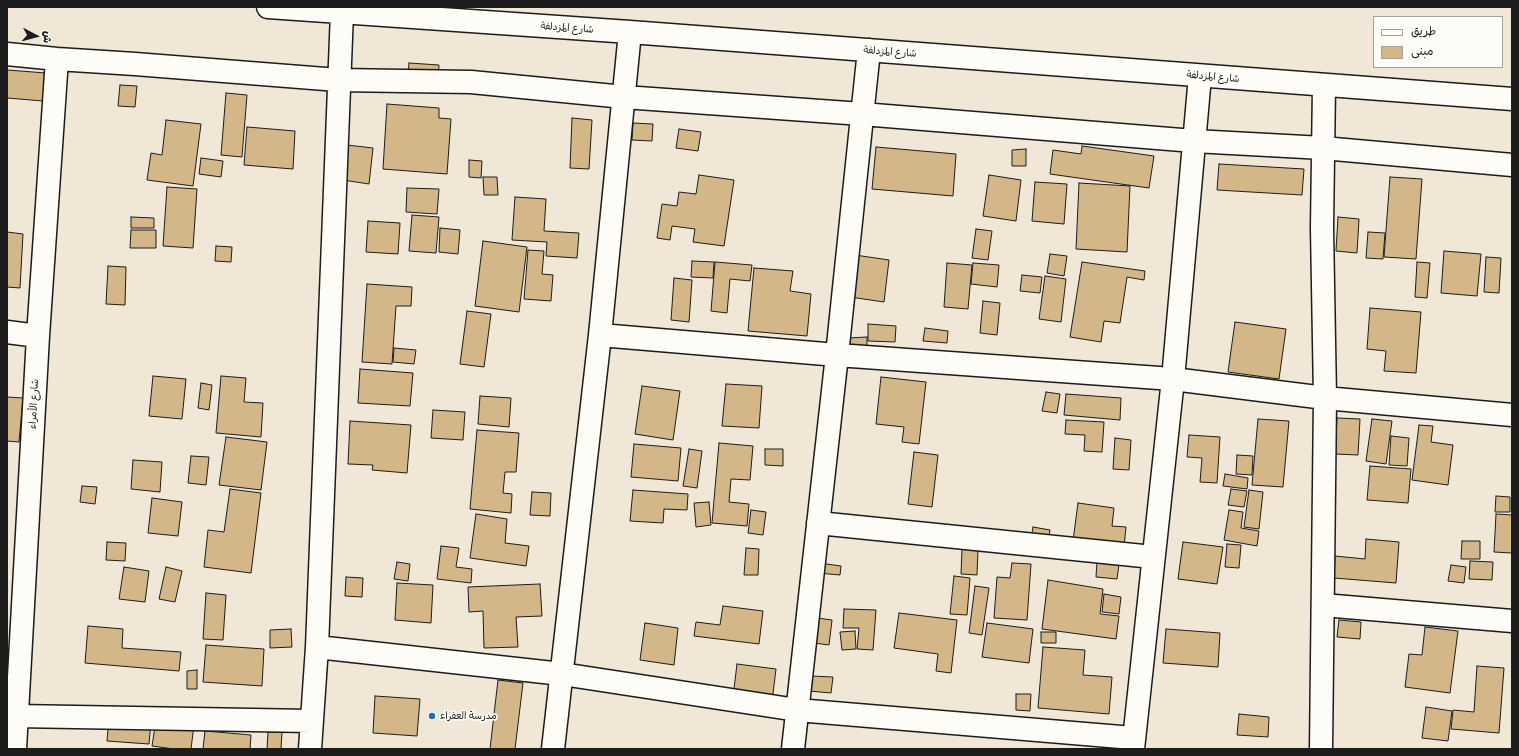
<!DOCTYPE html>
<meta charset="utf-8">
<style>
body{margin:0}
#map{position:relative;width:1519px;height:756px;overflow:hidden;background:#f1e7d6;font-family:Delius,"Playpen Sans Arabic",sans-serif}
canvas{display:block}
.frame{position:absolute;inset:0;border:8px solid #1c1c1c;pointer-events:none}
.legend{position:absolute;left:1373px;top:16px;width:130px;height:52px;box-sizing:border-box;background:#fdfcf7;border:1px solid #a3a29f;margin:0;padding:5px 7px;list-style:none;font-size:12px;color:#1c1c1c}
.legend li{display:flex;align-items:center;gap:8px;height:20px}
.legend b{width:20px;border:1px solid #a3a29f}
.north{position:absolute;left:16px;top:16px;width:40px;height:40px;-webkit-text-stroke:3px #fdfcf7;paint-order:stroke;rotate:96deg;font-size:11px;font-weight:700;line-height:16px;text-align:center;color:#1c1c1c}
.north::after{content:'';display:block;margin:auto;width:14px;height:18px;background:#1c1c1c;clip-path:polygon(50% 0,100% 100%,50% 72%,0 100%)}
</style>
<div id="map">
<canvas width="1519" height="756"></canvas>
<div class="frame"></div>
<ul class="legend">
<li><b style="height:5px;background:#fdfcf7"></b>طريق</li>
<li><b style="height:11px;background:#d4b788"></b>مبنى</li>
</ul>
<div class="north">ش</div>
</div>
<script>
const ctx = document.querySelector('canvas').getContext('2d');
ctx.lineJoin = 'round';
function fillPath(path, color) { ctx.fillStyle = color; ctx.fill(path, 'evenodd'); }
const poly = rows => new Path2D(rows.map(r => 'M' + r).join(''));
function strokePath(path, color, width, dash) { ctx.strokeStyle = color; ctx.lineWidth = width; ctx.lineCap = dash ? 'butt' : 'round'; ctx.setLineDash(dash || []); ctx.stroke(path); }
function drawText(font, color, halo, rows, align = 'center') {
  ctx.font = font + ' Delius,"Playpen Sans Arabic",sans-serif'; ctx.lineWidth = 3.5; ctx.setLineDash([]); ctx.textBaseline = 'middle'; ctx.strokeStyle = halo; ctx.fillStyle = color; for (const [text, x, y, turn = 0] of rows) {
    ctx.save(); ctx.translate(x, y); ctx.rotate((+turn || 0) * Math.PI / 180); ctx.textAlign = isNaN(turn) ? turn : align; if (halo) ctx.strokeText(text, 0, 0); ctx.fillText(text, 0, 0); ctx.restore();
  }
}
const building = poly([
 [409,63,439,65,437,91,407,89,409,63],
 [7,70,46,73,43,101,7,98,7,70],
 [120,85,137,86,135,107,118,106,120,85],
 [226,93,247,95,242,157,221,155,226,93],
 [387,104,439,108,439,118,451,119,447,174,383,169,387,104],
 [572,118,592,120,589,169,570,168,572,118],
 [166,120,201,124,193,186,147,180,151,153,162,155,166,120],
 [633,123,653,124,652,141,632,140,633,123],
 [247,127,295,131,293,169,244,165,247,127],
 [679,129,701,132,698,151,676,148,679,129],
 [347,145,373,148,369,184,343,180,347,145],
 [1082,146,1154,156,1149,188,1050,174,1053,150,1081,154,1082,146],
 [876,147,956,154,953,196,872,189,876,147],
 [1026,149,1026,166,1012,166,1012,150,1026,149],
 [201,158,223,161,221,177,199,174,201,158],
 [469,160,482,161,481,178,469,177,469,160],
 [1219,164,1304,169,1302,195,1217,190,1219,164],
 [699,175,734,180,724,246,693,242,695,229,672,226,670,240,657,238,662,204,677,206,679,192,696,194,699,175],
 [989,175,1021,180,1016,221,983,216,989,175],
 [483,177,497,177,498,195,484,195,483,177],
 [1390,177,1422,179,1416,259,1384,257,1390,177],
 [1035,182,1067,184,1064,224,1032,221,1035,182],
 [1079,183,1130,186,1127,252,1076,249,1079,183],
 [167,187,197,189,193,248,163,246,167,187],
 [407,188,439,189,437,214,406,212,407,188],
 [515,197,546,199,544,231,579,233,577,258,546,256,547,242,512,240,515,197],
 [412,215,439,217,436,253,409,251,412,215],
 [131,217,154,218,154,228,131,228,131,217],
 [1338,217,1359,219,1357,253,1336,251,1338,217],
 [368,221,400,223,398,254,366,252,368,221],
 [440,228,460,230,458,254,439,252,440,228],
 [976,229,992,231,988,260,972,258,976,229],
 [131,230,156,230,156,248,130,248,131,230],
 [7,232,23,234,20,288,7,287,7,232],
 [1368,232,1385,233,1383,259,1366,258,1368,232],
 [483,241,527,247,519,312,475,306,483,241],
 [216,246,232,247,231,262,215,261,216,246],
 [528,250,544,251,542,274,553,275,551,301,524,299,528,250],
 [1444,251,1481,254,1477,296,1441,293,1444,251],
 [1050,254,1067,256,1064,276,1047,273,1050,254],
 [855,255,889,260,884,302,850,297,855,255],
 [1486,257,1501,258,1499,293,1484,292,1486,257],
 [692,261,714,262,713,278,691,277,692,261],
 [715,262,752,265,750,281,730,279,727,313,711,311,715,262],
 [1082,262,1145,271,1144,280,1127,277,1120,323,1104,321,1101,342,1070,337,1082,262],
 [1417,262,1430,263,1427,298,1415,297,1417,262],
 [947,263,972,265,968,309,944,307,947,263],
 [973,263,999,265,997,287,971,284,973,263],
 [108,266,126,267,125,305,106,304,108,266],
 [754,268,793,271,790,291,811,294,807,336,748,331,754,268],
 [1022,275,1042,277,1040,293,1020,291,1022,275],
 [1045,276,1066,279,1061,322,1039,319,1045,276],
 [674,278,692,280,689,322,671,320,674,278],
 [367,284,412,287,411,306,396,306,392,364,362,362,367,284],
 [983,301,1000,303,997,335,980,333,983,301],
 [1370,308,1421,312,1416,373,1384,371,1386,351,1367,349,1370,308],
 [467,311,491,314,484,367,460,364,467,311],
 [1235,322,1286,329,1279,379,1228,372,1235,322],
 [868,324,896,326,895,342,868,341,868,324],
 [925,328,948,331,947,343,923,341,925,328],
 [867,337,867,351,848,352,848,338,867,337],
 [394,348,416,350,414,364,393,362,394,348],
 [360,369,413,373,410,406,358,403,360,369],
 [153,376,186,379,182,419,149,416,153,376],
 [221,376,246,378,244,402,263,403,261,437,216,433,221,376],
 [881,377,926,382,919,444,902,442,904,427,876,424,881,377],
 [201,383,212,385,209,410,198,408,201,383],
 [726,384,762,386,759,428,722,426,726,384],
 [642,386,680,391,673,440,635,434,642,386],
 [1046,392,1060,394,1057,413,1042,411,1046,392],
 [1066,394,1121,398,1120,420,1064,415,1066,394],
 [480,396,511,398,509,427,478,424,480,396],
 [7,397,23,398,19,442,7,441,7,397],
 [433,410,465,412,463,440,431,438,433,410],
 [1337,418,1360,419,1358,455,1335,454,1337,418],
 [1258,419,1289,421,1283,487,1252,485,1258,419],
 [1372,419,1392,421,1386,464,1366,461,1372,419],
 [1066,420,1104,422,1102,452,1084,451,1085,435,1065,434,1066,420],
 [350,421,411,425,407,473,372,470,373,465,348,464,350,421],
 [1419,425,1433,426,1431,442,1453,445,1448,485,1412,480,1419,425],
 [477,430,519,433,516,472,505,472,503,493,512,494,511,513,470,509,477,430],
 [1189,435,1220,437,1217,483,1200,482,1202,458,1187,457,1189,435],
 [1391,436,1409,438,1407,466,1389,465,1391,436],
 [226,437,267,442,261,490,219,485,226,437],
 [1115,438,1131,440,1129,470,1113,469,1115,438],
 [719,443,753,446,750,480,731,479,729,502,749,504,747,526,712,523,719,443],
 [634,444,681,448,678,481,631,477,634,444],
 [689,449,702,451,697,488,683,486,689,449],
 [765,449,783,449,783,466,765,465,765,449],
 [914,452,938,455,932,507,908,504,914,452],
 [1237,455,1253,456,1252,475,1236,474,1237,455],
 [191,456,209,457,206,485,188,483,191,456],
 [133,460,162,462,160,492,131,489,133,460],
 [1370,466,1411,469,1408,503,1367,500,1370,466],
 [1225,474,1248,478,1247,489,1223,486,1225,474],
 [82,486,97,487,95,504,80,502,82,486],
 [230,489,261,493,251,573,204,567,208,530,224,532,230,489],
 [1231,489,1247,491,1244,507,1228,505,1231,489],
 [633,490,688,494,687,510,664,509,663,523,630,521,633,490],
 [1249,490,1263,492,1259,529,1244,527,1249,490],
 [532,492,551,493,550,516,530,515,532,492],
 [1496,496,1510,497,1510,512,1495,512,1496,496],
 [152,498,182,502,178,536,148,533,152,498],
 [709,502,711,525,696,527,694,503,709,502],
 [1078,503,1114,508,1112,526,1126,527,1124,547,1073,541,1078,503],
 [751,510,766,512,763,535,748,533,751,510],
 [1229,510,1243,512,1241,528,1259,531,1257,546,1224,540,1229,510],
 [476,514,507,519,505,543,529,546,526,566,470,558,476,514],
 [1496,514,1512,515,1512,553,1494,552,1496,514],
 [1033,527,1050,530,1048,542,1031,539,1033,527],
 [1366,539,1399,542,1396,583,1334,578,1335,556,1365,559,1366,539],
 [1462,541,1480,541,1480,559,1461,559,1462,541],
 [107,542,126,543,125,561,106,560,107,542],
 [1183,542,1223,547,1217,584,1178,579,1183,542],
 [1227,544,1241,545,1239,568,1225,567,1227,544],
 [441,546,459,548,456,567,472,569,471,583,437,579,441,546],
 [746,548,759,549,758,575,744,575,746,548],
 [962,549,978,550,977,575,961,574,962,549],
 [1470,561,1493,562,1492,580,1469,579,1470,561],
 [397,562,410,564,408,581,394,579,397,562],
 [1097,562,1119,564,1117,579,1096,577,1097,562],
 [819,563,841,566,840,575,818,573,819,563],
 [1012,563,1031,564,1027,620,994,618,997,577,1010,578,1012,563],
 [1451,565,1466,567,1464,583,1448,581,1451,565],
 [124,567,149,571,145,602,119,599,124,567],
 [166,567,182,571,175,602,159,599,166,567],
 [954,576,970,578,967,615,950,614,954,576],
 [346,577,363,578,362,597,345,596,346,577],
 [1048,580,1103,589,1100,614,1119,616,1116,639,1042,629,1048,580],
 [397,583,433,585,431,623,395,620,397,583],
 [540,584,542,616,516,617,518,647,484,648,483,611,469,612,468,587,540,584],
 [975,586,989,588,982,635,969,633,975,586],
 [206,593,226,595,223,640,203,639,206,593],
 [1104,594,1121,597,1119,614,1102,612,1104,594],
 [723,606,763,611,759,644,694,636,696,622,720,625,723,606],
 [844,609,876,610,873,650,857,649,859,628,843,628,844,609],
 [899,613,957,620,951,673,936,671,938,654,894,648,899,613],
 [817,618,832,620,829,645,814,643,817,618],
 [1339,620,1361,622,1360,639,1337,637,1339,620],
 [645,623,678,628,674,665,640,660,645,623],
 [987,623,1033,629,1029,663,982,657,987,623],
 [88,626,123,629,122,648,181,652,179,671,85,663,88,626],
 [1425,627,1458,631,1450,693,1405,687,1409,654,1422,655,1425,627],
 [291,629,292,647,270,648,270,630,291,629],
 [1166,629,1220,633,1218,667,1163,663,1166,629],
 [855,631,856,649,842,650,840,632,855,631],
 [1041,632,1056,632,1056,643,1041,643,1041,632],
 [206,645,264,649,262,686,203,682,206,645],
 [1043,647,1085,650,1083,675,1112,677,1109,714,1038,708,1043,647],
 [737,664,776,669,772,702,733,697,737,664],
 [1477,666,1504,668,1499,733,1451,729,1453,710,1474,712,1477,666],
 [197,670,197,689,187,689,187,671,197,670],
 [810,676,833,677,831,693,809,691,810,676],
 [498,680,523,683,515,749,490,749,498,680],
 [1016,694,1031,694,1030,711,1016,710,1016,694],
 [375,696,420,699,417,736,373,733,375,696],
 [1426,707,1452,711,1448,741,1422,738,1426,707],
 [1239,714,1269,717,1268,737,1237,735,1239,714],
 [109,718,151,722,149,744,107,741,109,718],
 [156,720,194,725,191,749,174,749,152,746,156,720],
 [205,731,251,735,250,749,203,749,205,731],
 [268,732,282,732,281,749,267,749,268,732]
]);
fillPath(building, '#d4b788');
strokePath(building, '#1c1c1c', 1);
const minor = poly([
 [268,7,630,32,1512,99],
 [7,54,57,59,135,64,338,80,471,82,624,97,862,114,1194,141,1323,148,1512,165],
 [7,332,38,336],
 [600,335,837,355,1173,379,1325,398,1512,415],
 [818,523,1153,557],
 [1323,605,1512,621],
 [317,647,562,674,797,710,1133,738],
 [7,712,16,716,311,721],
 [15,749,38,336,57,59],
 [310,749,317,647,342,12],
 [553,749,600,335,630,32],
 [793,749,837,355,869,50],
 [1133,749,1173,379,1200,76],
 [1321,749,1325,398,1322,228,1324,86]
]);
strokePath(minor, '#1c1c1c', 25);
strokePath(minor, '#fdfcf7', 22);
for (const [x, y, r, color] of [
 [432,716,4,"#1f6fb2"]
]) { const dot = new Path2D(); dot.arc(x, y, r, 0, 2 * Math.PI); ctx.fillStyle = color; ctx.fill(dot); strokePath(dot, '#fdfcf7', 1.5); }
drawText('10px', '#1c1c1c', '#fdfcf7', [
 ["شارع المزدلفة",567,28,4],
 ["شارع المزدلفة",890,52,4],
 ["شارع المزدلفة",1213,77,5],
 ["شارع الأمراء",34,404,-87]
]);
drawText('10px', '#1c1c1c', '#fdfcf7', [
 ["مدرسة العفراء",440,716]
], 'left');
</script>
